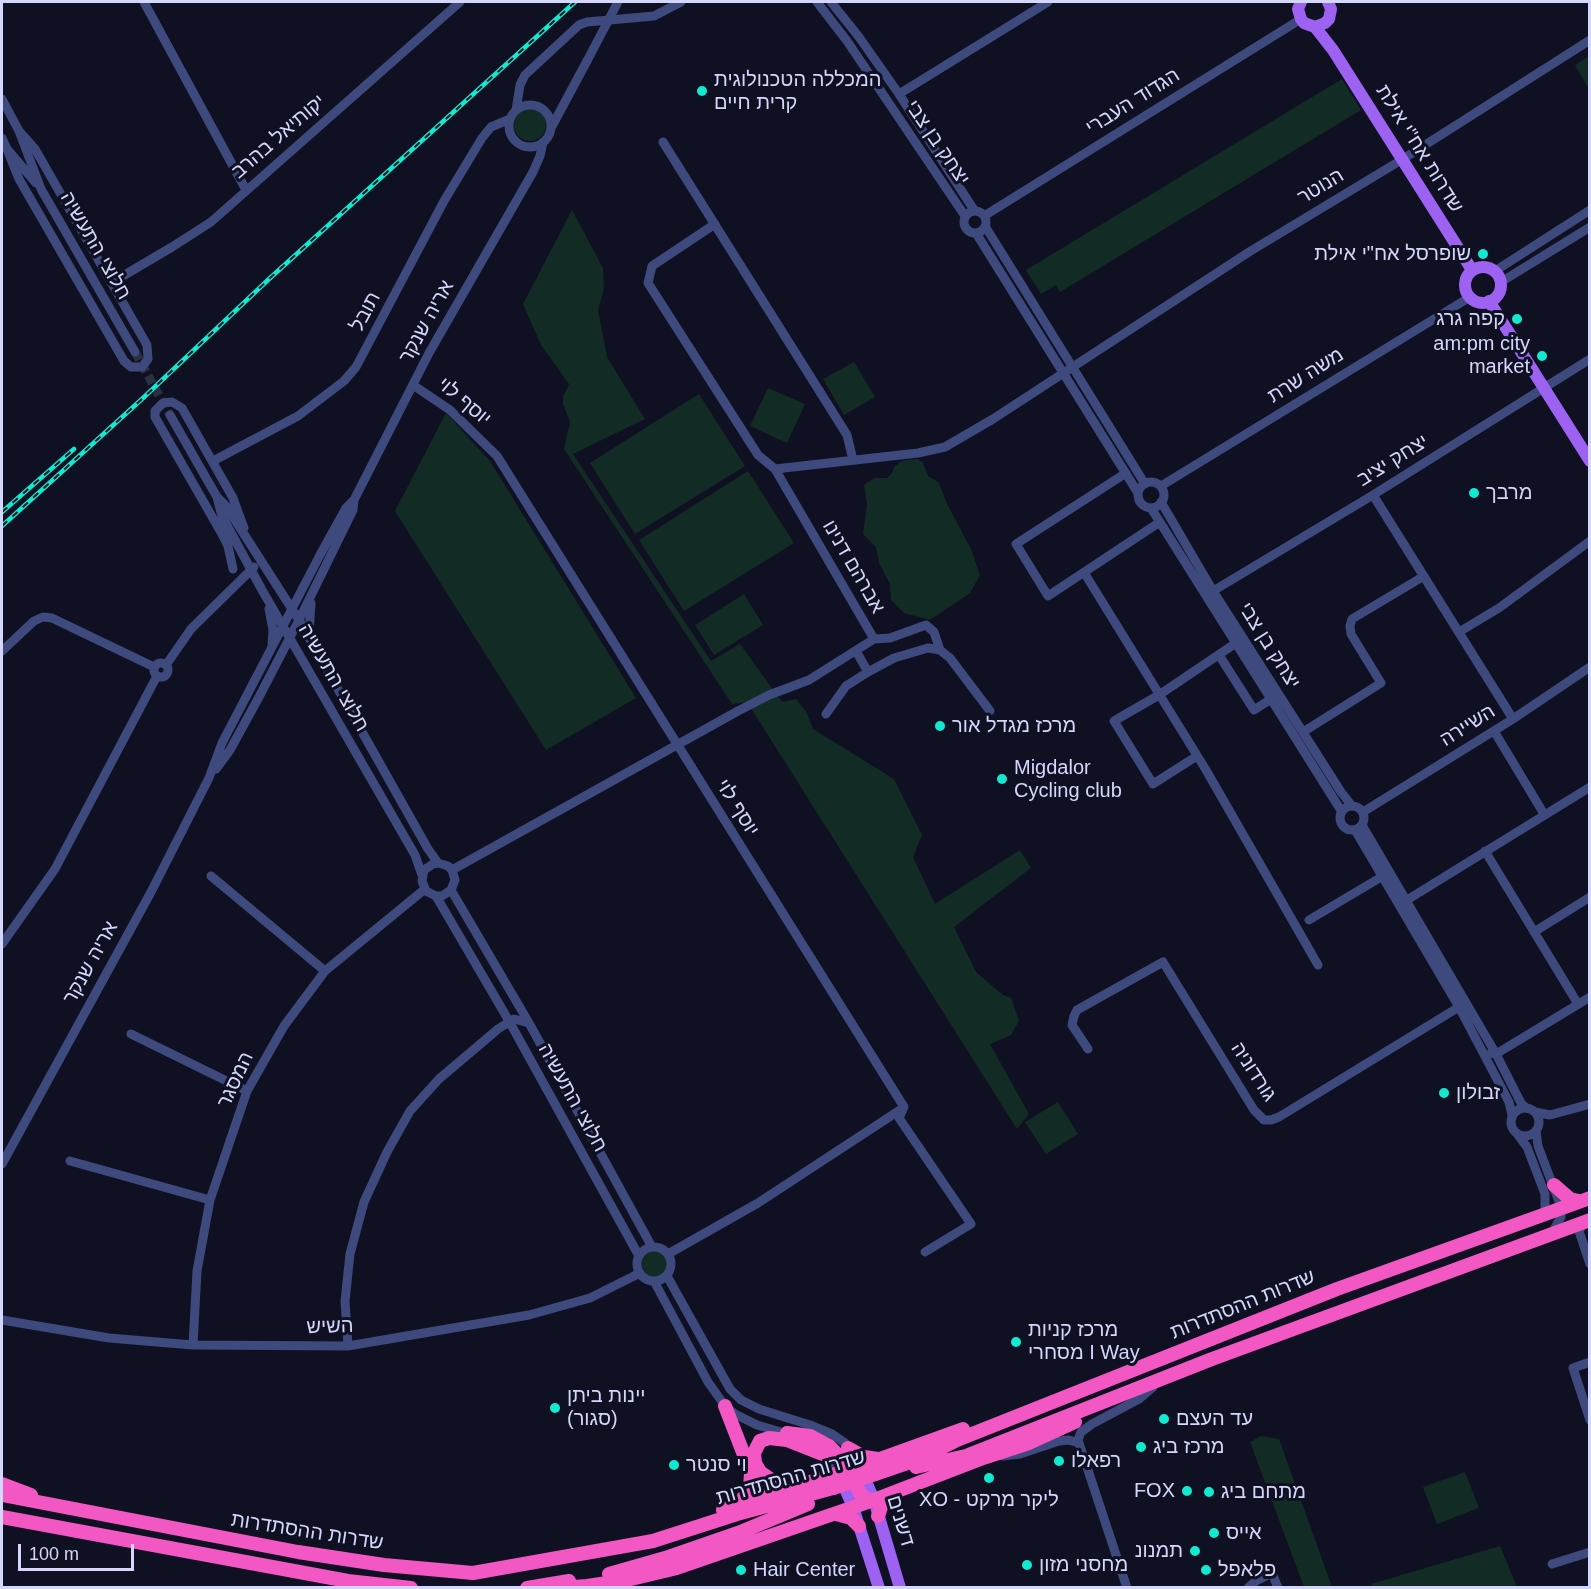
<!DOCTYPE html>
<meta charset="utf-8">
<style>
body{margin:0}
#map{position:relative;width:1591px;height:1589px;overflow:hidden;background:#0f1021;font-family:Arial,sans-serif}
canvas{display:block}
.frame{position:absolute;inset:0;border:3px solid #d3d7fc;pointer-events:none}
.scale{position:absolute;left:18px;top:1544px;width:116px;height:27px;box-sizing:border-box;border:3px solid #d3d7fc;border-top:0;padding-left:8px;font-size:18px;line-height:21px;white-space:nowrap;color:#d3d7fc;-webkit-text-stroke:4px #0f1021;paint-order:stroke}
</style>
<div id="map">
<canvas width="1591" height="1589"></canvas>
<div class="frame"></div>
<div class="scale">100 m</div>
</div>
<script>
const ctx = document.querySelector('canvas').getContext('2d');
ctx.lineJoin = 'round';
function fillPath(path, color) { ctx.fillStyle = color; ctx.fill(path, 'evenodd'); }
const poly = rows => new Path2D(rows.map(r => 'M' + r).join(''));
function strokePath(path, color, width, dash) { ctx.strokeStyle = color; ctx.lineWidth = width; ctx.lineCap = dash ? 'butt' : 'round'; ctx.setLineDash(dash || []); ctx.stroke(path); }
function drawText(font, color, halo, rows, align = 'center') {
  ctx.font = font + ' Arial,Heebo,sans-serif'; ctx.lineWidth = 6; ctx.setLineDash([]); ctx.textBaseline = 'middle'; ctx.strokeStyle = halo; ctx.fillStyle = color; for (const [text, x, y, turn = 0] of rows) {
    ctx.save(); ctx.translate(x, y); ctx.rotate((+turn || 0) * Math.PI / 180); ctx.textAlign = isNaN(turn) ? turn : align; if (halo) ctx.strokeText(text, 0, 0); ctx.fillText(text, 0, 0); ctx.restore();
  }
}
fillPath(poly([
 [1589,56,1589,89,1575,65],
 [1342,79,1361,110,1060,292,1056,285,1041,294,1026,270],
 '514 125a16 16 0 1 1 32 0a16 16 0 1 1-32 0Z',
 [572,210,603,268,604,289,598,310,607,357,645,419,573,454,711,661,740,644,782,702,796,699,806,711,813,729,894,779,922,835,913,857,935,904,1020,850,1031,868,954,927,976,972,1003,995,1011,998,1019,1021,1011,1035,990,1044,1029,1114,1017,1129,747,702,732,704,564,449,570,422,563,404,563,397,569,384,541,345,523,304],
 [854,362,875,397,844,415,823,379],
 [768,388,805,404,787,443,750,426],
 [699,394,745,466,635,534,590,463],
 [446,413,490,461,636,698,546,750,395,511],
 [918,459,923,463,928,476,938,482,941,488,947,504,971,549,980,575,970,593,930,620,904,613,891,600,890,584,879,563,876,547,863,534,867,504,864,485,874,478,887,478,892,473,894,467,900,462,906,460],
 [748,471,794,543,684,611,639,540],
 [744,594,763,625,714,655,695,625],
 [1058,1102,1078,1134,1046,1154,1025,1122],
 '642 1264a13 13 0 1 1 26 0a13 13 0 1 1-26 0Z',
 [1261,1436,1279,1439,1332,1587,1304,1587,1250,1442],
 [1465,1472,1479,1508,1437,1524,1423,1487],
 [1500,1546,1517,1587,1373,1588,1371,1584]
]), '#132b25');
strokePath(poly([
 [135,352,170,415]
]), '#2c2e42', 9, [9, 4.5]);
strokePath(poly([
 [144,2,246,190],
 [817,2,847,41,965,216],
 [831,2,859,37,899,94,974,210],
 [899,94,1048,2],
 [2,99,19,131,41,189,135,352],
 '509 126a21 21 0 1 1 42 0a21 21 0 1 1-42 0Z',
 [516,110,520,85,525,75,579,25,587,22,654,16,681,2],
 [551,128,587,61],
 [2,138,7,149,36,183],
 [663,142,847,435,853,460],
 [7,149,19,179,124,361,131,367,142,367,148,359,147,345,35,149,19,131],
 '964 222a11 11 0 1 1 22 0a11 11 0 1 1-22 0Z',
 [984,216,1301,19],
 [985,226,1145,484],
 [976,233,1138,493],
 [1495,271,1590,210],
 [1501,282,1590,227],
 [111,283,172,247,211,222,460,2],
 [413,385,450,410,497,456,904,1107,899,1118,971,1224,925,1252],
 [170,415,217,497,222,516,262,590,415,855,422,875],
 [213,461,298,416,344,381,356,367,444,201,482,138,491,127,510,119],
 [775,469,918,453,945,447,993,419,1249,252,1403,159,1590,40],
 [1126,473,1016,544,1048,596,1160,522],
 '1138 495a13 13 0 1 1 26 0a13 13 0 1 1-26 0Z',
 [1161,486,1470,297],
 [1373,495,1513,719],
 [217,497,226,506,299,620,428,849,438,863,448,866,452,870,455,880,451,890,442,896,436,896,426,891,422,881,424,870,433,864,438,863],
 [1161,502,1213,591,1341,792,1352,806],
 [1151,508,1342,812],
 [233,569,228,546,222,534,155,417,155,411,163,403,172,402,182,408,233,498,244,528],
 [1085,574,1206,770,1318,965],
 [1213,591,1373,495,1590,359],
 [269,609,273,630,272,646],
 [1459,632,1499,608,1590,541],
 [309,634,311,603],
 [874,639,890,638,926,625,934,632,940,650],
 [2,651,34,621,43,617,52,618,154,667],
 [856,651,868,672,894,658,928,648,940,650,950,658,990,711],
 [1219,655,1254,710,1271,699],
 '154 670a7 7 0 1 1 14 0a7 7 0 1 1-14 0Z',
 [166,665,191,629,254,567],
 [826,714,846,686,868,672],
 [1494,731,1544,814],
 [1303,732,1381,683,1351,634,1350,626,1352,619,1424,576],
 [1197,756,1153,784,1114,721,1159,695,1236,643],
 [216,769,230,750,259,697,299,620,353,510,354,500,429,353,533,172,540,156,543,142],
 '1340 818a12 12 0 1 1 24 0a12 12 0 1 1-24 0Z',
 [1363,812,1513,719,1590,667],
 [1362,825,1496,1054,1521,1103,1526,1108],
 [1355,830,1459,1007,1509,1102,1512,1115],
 [1485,851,1578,1004],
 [452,870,738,711,769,695,809,680,874,639,775,469,758,455,648,283,652,266,715,224],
 [211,876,325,971],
 [451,890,529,1023,652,1247],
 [436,896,509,1021,639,1256],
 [1407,900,1590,787],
 [1309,920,1383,876],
 [1534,932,1590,897],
 [2,944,55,869,157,676],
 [131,1034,247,1091],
 [1088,1049,1072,1025,1074,1016,1077,1010,1163,962,1254,1110,1264,1120,1271,1120,1279,1117,1459,1007,1462,997],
 [1491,1053,1496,1054,1590,997],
 '1511 1122a14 14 0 1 1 28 0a14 14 0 1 1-28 0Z',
 [1535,1112,1550,1115,1590,1104],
 [1536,1131,1538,1146,1561,1207,1561,1217,1552,1233],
 [1518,1135,1527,1147,1545,1194,1545,1212],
 [70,1161,210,1200],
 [2,1164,151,892,209,778,222,743,320,555,346,508,354,500],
 [1584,1222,1579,1231,1590,1264],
 '637 1264a17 17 0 1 1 34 0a17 17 0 1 1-34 0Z',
 [668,1254,758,1203,903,1108],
 [667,1276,730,1389,741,1400,759,1409,810,1425,832,1434,845,1443,851,1451],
 [654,1281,708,1382,725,1406,735,1414,757,1425,791,1435],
 [2,1320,109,1338,193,1345,348,1346,529,1315,590,1298,640,1273],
 [193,1345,197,1271,210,1200,247,1091,284,1026,325,971,425,889],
 [348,1346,345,1301,350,1254,364,1202,387,1152,410,1111,439,1079,498,1029,514,1019,529,1023],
 [1590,1362,1573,1368,1590,1420],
 [821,1452,831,1461,838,1473],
 [1003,1456,1020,1454,1059,1441,1069,1440,1079,1443],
 [1552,1564,1590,1552],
 [1127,1588,1078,1440,1081,1432,1092,1424,1139,1399,1153,1387],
 [1248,1588,1256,1581,1272,1573,1278,1588]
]), '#3e497d', 9);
strokePath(poly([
 [1301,2,1298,9,1301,19,1304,23,1315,27,1325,23,1329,19,1331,9,1328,2],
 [1315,27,1333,50,1472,270],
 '1465 285a18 18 0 1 1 36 0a18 18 0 1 1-36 0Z',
 [1489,301,1590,461],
 [861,1470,874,1500,900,1588],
 [840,1477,853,1507,879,1588]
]), '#9e62f3', 12);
strokePath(poly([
 [1554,1185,1570,1199,1579,1201],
 [725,1406,751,1473,750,1488,740,1503],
 [787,1433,810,1436,829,1446,841,1458,861,1495,869,1500,874,1500],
 [848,1448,864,1457,878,1459],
 [916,1467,966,1456,1212,1359,1590,1220],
 [875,1474,919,1459,957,1440,1337,1289,1590,1198],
 [2,1484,31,1495],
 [793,1484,773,1481,760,1472,755,1463,754,1453,760,1441,769,1438,787,1440,825,1455],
 [2,1495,298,1552,384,1565,473,1573,653,1541,737,1514,833,1488],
 [723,1510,863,1465,963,1429],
 [836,1514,851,1518,859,1526],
 [878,1516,883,1501,888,1495],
 [2,1517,348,1581,411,1588],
 [609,1574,665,1558,743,1531,808,1504],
 [527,1588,569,1581],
 [559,1588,587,1586,627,1580,677,1568,874,1500,983,1458,1029,1443,1075,1422]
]), '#f257c3', 14);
const rail = poly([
 [2,512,74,449],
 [2,526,142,399,269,279,575,2]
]);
strokePath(rail, '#11e9d1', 4.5);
strokePath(rail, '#0f1021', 2, [7]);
strokePath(poly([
 [587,61,618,2]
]), '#3e497d', 9);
strokePath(poly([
 [833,1488,875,1474]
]), '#f257c3', 14);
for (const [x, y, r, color] of [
 [702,91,6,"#11e9d1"],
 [1483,254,6,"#11e9d1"],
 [1517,319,6,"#11e9d1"],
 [1542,356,6,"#11e9d1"],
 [1474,493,6,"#11e9d1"],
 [940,726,6,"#11e9d1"],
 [1002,779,6,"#11e9d1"],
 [1444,1093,6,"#11e9d1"],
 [1016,1342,6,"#11e9d1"],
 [555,1408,6,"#11e9d1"],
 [1164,1419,6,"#11e9d1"],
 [1141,1447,6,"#11e9d1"],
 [1059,1461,6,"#11e9d1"],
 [674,1465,6,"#11e9d1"],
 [989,1478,6,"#11e9d1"],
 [1187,1491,6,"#11e9d1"],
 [1209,1492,6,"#11e9d1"],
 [1214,1533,6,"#11e9d1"],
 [1195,1551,6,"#11e9d1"],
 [1027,1565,6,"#11e9d1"],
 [741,1570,6,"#11e9d1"],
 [1206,1570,6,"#11e9d1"]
]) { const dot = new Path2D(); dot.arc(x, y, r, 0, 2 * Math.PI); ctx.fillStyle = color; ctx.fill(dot); strokePath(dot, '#0f1021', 2); }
drawText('20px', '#d3d7fc', '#0f1021', [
 ["המכללה הטכנולוגית",714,80],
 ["קרית חיים",714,103],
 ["שופרסל אח\"י אילת",1471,254,"right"],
 ["קפה גרג",1505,319,"right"],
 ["am:pm city",1530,344,"right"],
 ["market",1530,367,"right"],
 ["מרבך",1486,493],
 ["מרכז מגדל אור",952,726],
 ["Migdalor",1014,768],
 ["Cycling club",1014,791],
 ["זבולון",1456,1093],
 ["מרכז קניות",1028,1330],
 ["מסחרי I Way",1028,1353],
 ["יינות ביתן",567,1396],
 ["(סגור)",567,1419],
 ["עד העצם",1176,1419],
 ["מרכז ביג",1153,1447],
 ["רפאלו",1071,1461],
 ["וי סנטר",686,1465],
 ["FOX",1175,1491,"right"],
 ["מתחם ביג",1221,1492],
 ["XO - ליקר מרקט",989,1500,"center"],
 ["אייס",1226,1533],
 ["תמנונ",1183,1551,"right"],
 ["מחסני מזון",1039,1565],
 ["Hair Center",753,1570],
 ["פלאפל",1218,1570]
], 'left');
drawText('20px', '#d3d7fc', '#0f1021', [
 ["הגדוד העברי",1133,102,-32],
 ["יקותיאל בהרב",279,137,-41],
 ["יצחק בן צבי",937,143,56],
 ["שדרות אח\"י אילת",1419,149,58],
 ["הנוטר",1321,187,-31],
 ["חלוצי התעשיה",95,246,60],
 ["תובל",366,312,-62],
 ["אריה שנקר",427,322,-61],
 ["משה שרת",1306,376,-32],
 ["יוסף לוי",464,402,40],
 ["יצחק יציב",1393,461,-32],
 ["אברהם דנינו",853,567,60],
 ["יצחק בן צבי",1269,646,58],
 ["חלוצי התעשיה",333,678,60],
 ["השיירה",1468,726,-32],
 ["יוסף לוי",737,808,58],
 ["אריה שנקר",91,963,-61],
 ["גורדוניה",1253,1072,57],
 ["המסגר",236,1080,-65],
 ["חלוצי התעשיה",572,1098,61],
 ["שדרות ההסתדרות",1243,1305,-22],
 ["השיש",330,1327,-2],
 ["שדרות ההסתדרות",791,1478,-16],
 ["דשנים",900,1521,73],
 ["שדרות ההסתדרות",307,1532,9]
]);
</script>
